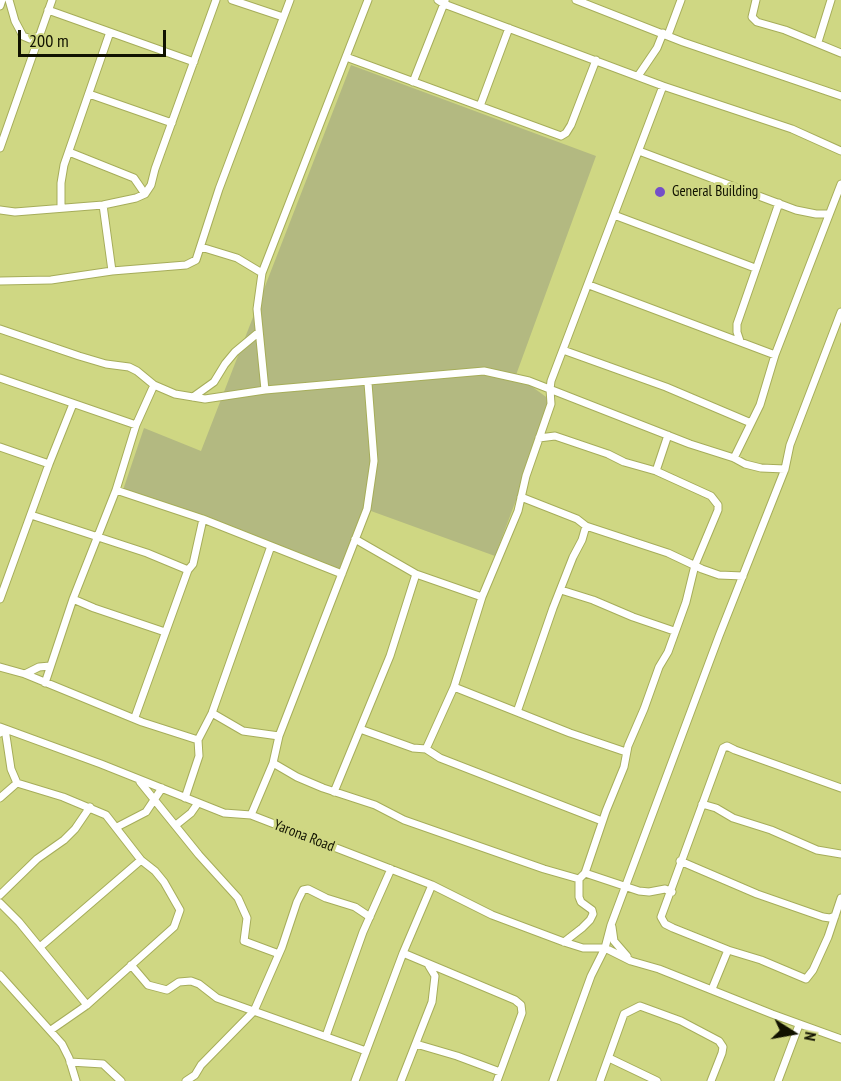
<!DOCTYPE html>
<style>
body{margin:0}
#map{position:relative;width:841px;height:1081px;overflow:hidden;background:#cfd783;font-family:"PT Sans Narrow",sans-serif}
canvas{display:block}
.north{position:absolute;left:763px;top:1003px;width:60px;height:60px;-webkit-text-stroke:4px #cfd783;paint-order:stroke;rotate:101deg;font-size:16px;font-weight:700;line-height:24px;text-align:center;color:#111200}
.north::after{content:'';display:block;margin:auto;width:21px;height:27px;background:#111200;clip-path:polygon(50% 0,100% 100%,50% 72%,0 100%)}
.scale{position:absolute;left:18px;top:30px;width:148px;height:27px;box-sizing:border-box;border:3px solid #111200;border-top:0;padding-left:8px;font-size:18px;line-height:21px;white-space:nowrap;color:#111200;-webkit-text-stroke:4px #cfd783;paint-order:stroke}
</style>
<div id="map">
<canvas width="841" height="1081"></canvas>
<div class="north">N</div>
<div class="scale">200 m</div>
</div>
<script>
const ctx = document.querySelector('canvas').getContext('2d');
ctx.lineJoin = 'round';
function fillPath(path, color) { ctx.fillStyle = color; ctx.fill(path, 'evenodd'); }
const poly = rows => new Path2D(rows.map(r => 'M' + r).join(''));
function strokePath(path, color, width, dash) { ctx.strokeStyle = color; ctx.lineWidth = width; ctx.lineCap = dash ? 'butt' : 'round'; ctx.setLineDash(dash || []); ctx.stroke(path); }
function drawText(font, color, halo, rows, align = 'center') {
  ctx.font = font + ' "PT Sans Narrow",sans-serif'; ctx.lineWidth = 6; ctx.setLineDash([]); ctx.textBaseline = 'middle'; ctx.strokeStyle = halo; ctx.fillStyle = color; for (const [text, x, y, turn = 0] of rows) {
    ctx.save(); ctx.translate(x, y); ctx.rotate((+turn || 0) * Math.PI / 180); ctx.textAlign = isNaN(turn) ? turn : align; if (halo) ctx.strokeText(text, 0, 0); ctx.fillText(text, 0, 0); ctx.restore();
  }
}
fillPath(poly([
 [351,65,596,156,516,375,553,402,495,556,371,511,341,570,122,493,144,428,201,451]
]), '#b3b981');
const minor = poly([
 [9,0,15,21,23,36,30,39,39,36],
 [232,0,283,17],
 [438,0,444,4,663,86,792,129,841,151],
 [576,0,683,42,841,96],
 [756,0,752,17,757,22,785,30,841,53],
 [0,6,2,0],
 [48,10,194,62],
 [668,35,681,0],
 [818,42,831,0],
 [346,57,561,136,566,133,571,125,596,60],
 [638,76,657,48,663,33],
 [413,82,445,1],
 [89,94,172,123],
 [480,106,509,28],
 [0,148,52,0],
 [639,151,796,210,816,214,829,214],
 [69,152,134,178,145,194],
 [103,205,112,271],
 [61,208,61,183,64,165,110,32],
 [0,210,15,212,103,205,136,198,145,194,151,185,155,169,216,0],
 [614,215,755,268],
 [201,247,237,258,262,273],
 [0,281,51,280,112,271,186,265,196,260,219,189,290,0],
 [589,285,775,355],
 [0,329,79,356,106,364,129,367,137,371,154,385,175,394,205,399,265,390,484,371,529,381,690,444,734,458,745,464,761,468,785,469],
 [740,341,737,332,737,324,779,203],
 [563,350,666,387,751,423],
 [0,378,136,425],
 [265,390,257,309,262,273,368,0],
 [193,397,214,382,225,364,235,352,259,332],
 [539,438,555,436,608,454,624,462,656,471,711,496,718,505,718,510,695,565,686,602,668,652,659,667,644,709,628,746,624,767,606,811,585,873,639,891,649,892,665,889,672,892],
 [0,447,49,464],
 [734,458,760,405,775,355,841,184],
 [656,471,668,435],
 [116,490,203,519,342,574],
 [521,497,577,519,586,526,668,553,702,569,719,575,743,576],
 [31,515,147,553,188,570],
 [355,539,416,574,482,597],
 [561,590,593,600,633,617,674,631],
 [0,599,49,464,73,404],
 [73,599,94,608,165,632],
 [0,667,25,674,142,722,198,740],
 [25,674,39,667,50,666],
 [45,683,73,599,116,490,136,425,154,385],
 [454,687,570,733,626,752],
 [517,712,553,608,573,557,582,540,586,526],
 [212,713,243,731,279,736],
 [135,717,188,570,193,564,203,519],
 [0,727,101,764,224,813,251,815,432,885,492,915,564,942,583,948,605,948,631,961,659,969,772,1014,841,1039],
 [360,729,413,748,426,749,440,758,602,821],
 [0,733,5,729,11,769,17,783],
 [426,749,454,687,482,597,518,511,526,476,551,404,550,389,551,381,663,86],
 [273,763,297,777,323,788,375,805,404,820,544,869,579,879,585,873],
 [140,782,199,855,238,898,247,918,244,941,279,954],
 [17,783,63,797,106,815,141,860,155,871,164,882,180,910,174,927,87,1005,51,1030],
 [841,788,735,750,727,746,723,748,661,917,665,924,673,928,728,950,761,960,806,979,813,970,828,937,841,898],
 [334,792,390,656,416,574],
 [0,798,17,783],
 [185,798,199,756,198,740,212,713,271,546],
 [702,804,716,808,733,818,771,830,817,850,841,854],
 [251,815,273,763,279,736,367,509,374,461,368,383],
 [176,825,191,813,198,803],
 [117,827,146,812,162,788],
 [680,861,757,894,823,917,830,918,835,916],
 [0,895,37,859,64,840,75,829,90,807],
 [0,903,19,922,87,1005],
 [612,927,614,941,627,956],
 [564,942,582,928,590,920,593,914,592,910,581,902,579,897,579,879],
 [40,947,141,860],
 [403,953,515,1000,521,1005,522,1013,497,1081],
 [131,965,148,985,167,990,179,982,191,981,199,984,217,998,366,1051],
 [0,975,62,1044,69,1058,76,1081],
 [712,989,728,950],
 [326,1036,363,932,391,869],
 [416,1044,457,1056,500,1072],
 [609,1058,657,1081],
 [70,1062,103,1064,121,1081],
 [186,1081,195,1075,201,1065,254,1011,282,947,297,902,303,890,308,889,326,898,355,907,370,917],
 [355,1081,403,953,432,885],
 [401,1081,432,1002,435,976,429,966],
 [553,1081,591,976,605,948,611,925,719,636,785,469,790,445,841,312],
 [600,1081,624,1014,640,1006,681,1021,719,1041,723,1047,722,1053,711,1081],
 [778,1081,799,1025]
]);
strokePath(minor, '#a6ad5a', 9);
strokePath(minor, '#fff', 7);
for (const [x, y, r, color] of [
 [660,192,6,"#744fc8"]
]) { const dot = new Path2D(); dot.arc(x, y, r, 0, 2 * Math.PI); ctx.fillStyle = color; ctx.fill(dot); strokePath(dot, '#cfd783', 2); }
drawText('15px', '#111200', '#cfd783', [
 ["General Building",672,192]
], 'left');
drawText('15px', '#111200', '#cfd783', [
 ["Yarona Road",304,836,21]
]);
</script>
